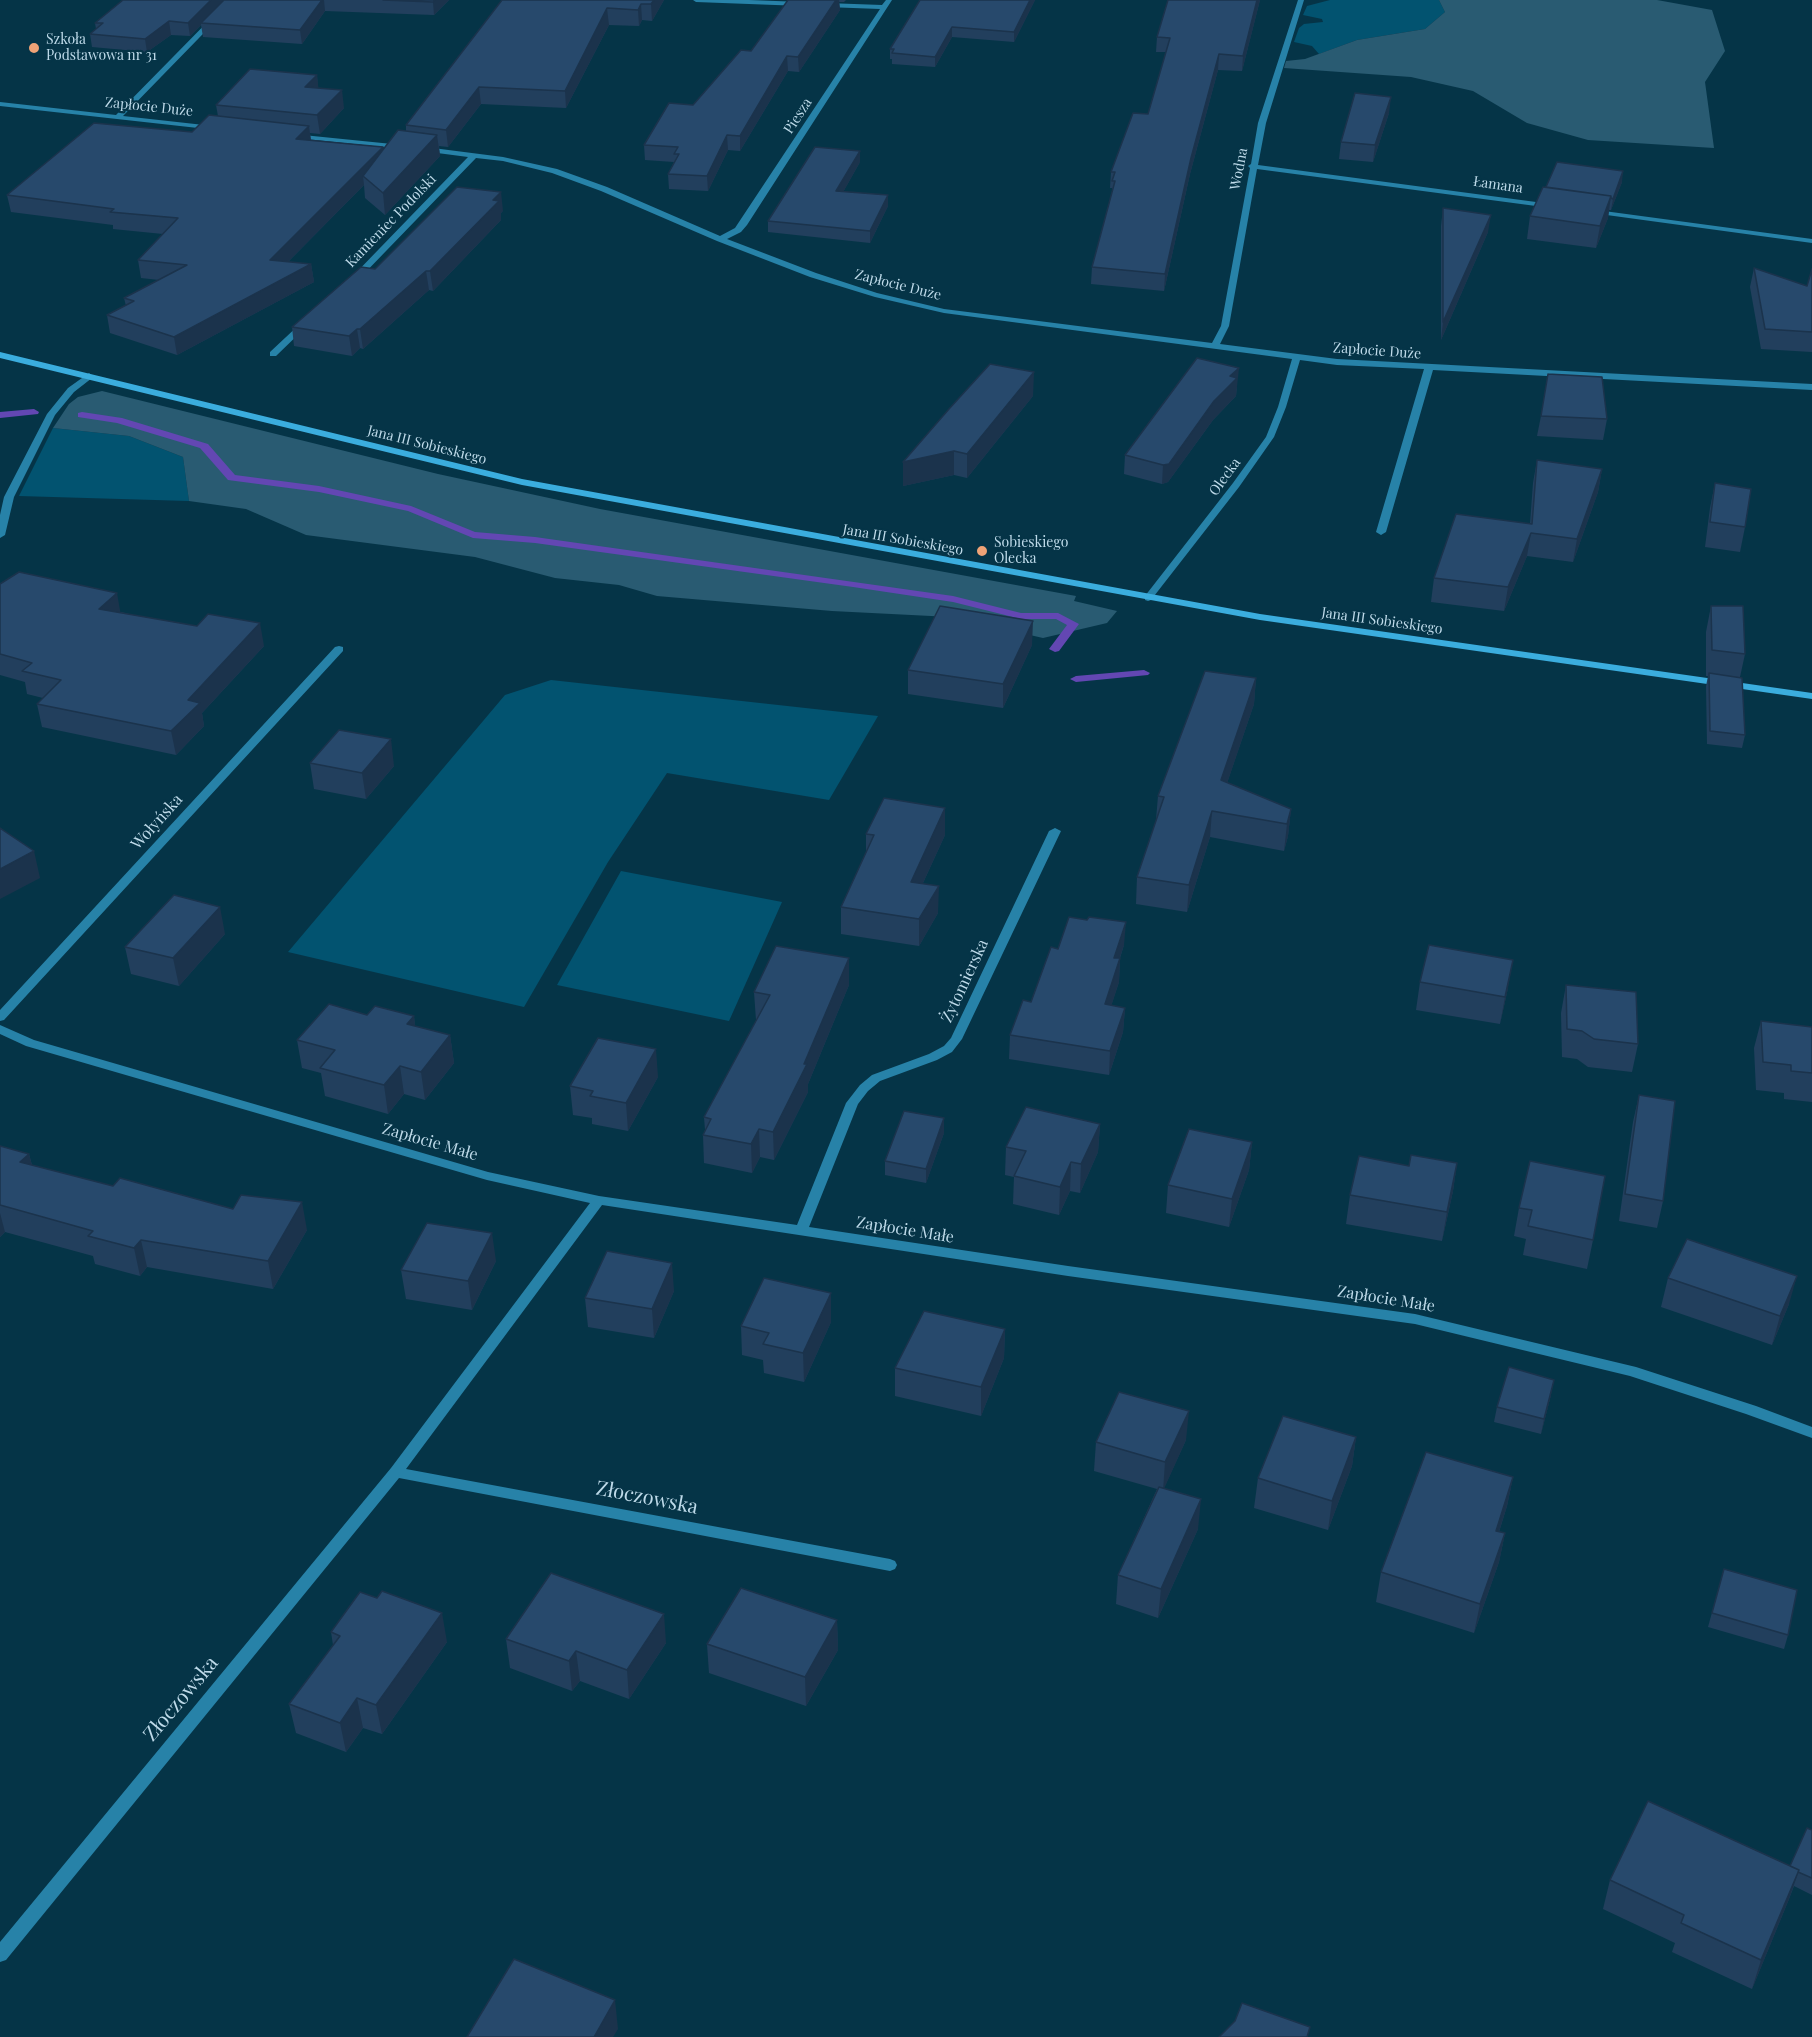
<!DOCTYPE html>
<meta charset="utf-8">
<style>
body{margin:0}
canvas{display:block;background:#053447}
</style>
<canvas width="1812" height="2037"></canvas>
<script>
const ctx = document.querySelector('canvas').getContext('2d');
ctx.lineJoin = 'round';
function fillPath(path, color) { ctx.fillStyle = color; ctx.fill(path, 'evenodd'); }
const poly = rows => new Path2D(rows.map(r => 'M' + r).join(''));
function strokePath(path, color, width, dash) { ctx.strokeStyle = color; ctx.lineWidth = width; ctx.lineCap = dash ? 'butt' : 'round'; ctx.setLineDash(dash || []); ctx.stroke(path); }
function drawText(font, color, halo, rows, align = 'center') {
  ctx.font = font + ' "Playfair Display",serif'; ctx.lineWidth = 4.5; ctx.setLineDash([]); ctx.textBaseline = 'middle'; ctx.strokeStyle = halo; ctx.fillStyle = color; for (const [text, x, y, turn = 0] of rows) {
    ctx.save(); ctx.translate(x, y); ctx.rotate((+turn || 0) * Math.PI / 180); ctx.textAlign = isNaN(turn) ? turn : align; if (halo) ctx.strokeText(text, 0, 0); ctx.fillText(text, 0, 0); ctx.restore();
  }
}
fillPath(poly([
 [1330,0,1439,0,1445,12,1425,29,1357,40,1319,54,1312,46,1294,42,1299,28,1304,24,1323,22,1322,19,1303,15,1307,6],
 [53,428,129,436,183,457,189,501,19,496],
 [551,680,878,716,829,800,667,773,608,862,524,1007,288,952,505,695],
 [621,871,782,902,729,1021,557,985]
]), '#025370');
fillPath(poly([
 [1439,0,1657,0,1712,10,1725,51,1705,82,1714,148,1588,140,1527,123,1473,91,1411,77,1284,68,1286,61,1305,59,1357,40,1425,29,1445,12],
 [102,391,438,474,600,509,1076,596,1074,601,1117,611,1107,623,1043,638,951,617,832,611,657,596,619,585,555,578,475,557,306,535,246,509,189,501,183,457,129,436,53,428,69,404,78,397]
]), '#295b72');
fillPath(poly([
 [34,409,39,412,38,414,0,418,0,412,34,409],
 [82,412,122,418,208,444,235,475,319,486,411,506,475,532,535,537,953,596,1021,613,1058,613,1079,624,1059,651,1055,652,1049,649,1067,625,1056,619,1021,619,953,602,853,587,535,543,473,538,408,511,319,492,228,480,200,448,117,423,78,417,78,413,82,412],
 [1144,670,1150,673,1148,675,1076,682,1070,679,1076,676,1144,670]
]), '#6347b3');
fillPath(poly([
 [229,0,236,0,123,116,213,126,216,126,216,130,0,106,0,102,116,115,229,0],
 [693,0,749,0,802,2,805,4,802,6,696,2,693,0],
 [886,0,892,0,747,225,741,232,727,239,816,273,877,293,944,309,1212,343,1221,326,1250,168,1248,166,1251,164,1258,123,1298,0,1304,0,1266,123,1258,165,1551,204,1555,206,1551,208,1257,169,1229,326,1220,344,1337,359,1812,384,1812,390,1433,370,1386,532,1381,535,1376,532,1424,369,1337,365,1300,360,1286,407,1274,437,1239,487,1151,600,1148,601,1145,600,1145,596,1233,483,1266,437,1278,407,1292,359,944,313,875,297,810,277,717,241,601,191,552,173,503,161,476,158,357,281,350,279,468,157,422,151,421,149,425,147,503,157,557,169,607,187,720,236,735,228,880,9,826,7,823,5,826,3,882,5,886,0],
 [293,134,402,145,406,147,402,149,296,138,293,138,293,134],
 [1589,209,1812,239,1812,243,1592,213,1588,211,1589,209],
 [301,323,308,325,276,356,270,356,270,352,301,323],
 [89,373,93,376,92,378,74,392,55,415,14,497,5,535,0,538,0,515,4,497,47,414,68,388,89,373],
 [339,646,343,647,343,651,4,1020,0,1021,0,1010,335,647,339,646],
 [1055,828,1061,831,962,1039,952,1052,937,1060,880,1081,868,1091,858,1104,809,1227,1068,1266,1415,1314,1636,1367,1756,1406,1812,1427,1812,1438,1746,1414,1630,1376,1415,1324,1068,1276,602,1205,406,1469,890,1559,895,1561,897,1565,895,1569,890,1571,399,1478,6,1960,0,1962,0,1942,391,1468,590,1203,487,1180,26,1046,0,1034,0,1025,34,1040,488,1172,599,1196,797,1225,846,1103,860,1085,872,1075,929,1054,944,1046,951,1038,1049,831,1055,828]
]), '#2782a8');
fillPath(poly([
 [0,352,522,479,1260,614,1812,693,1812,699,1260,620,522,485,0,358,0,352]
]), '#3badde');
fillPath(poly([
 [123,0,449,0,434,15,325,11,302,44,203,37,201,25,190,36,171,35,147,52,92,47,90,34,96,29,95,23],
 [502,0,664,0,652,21,642,20,639,26,609,25,566,108,481,104,448,147,439,146,440,156,385,215,365,198,364,185,288,262,311,264,314,282,177,355,110,333,107,315,126,306,124,298,159,280,141,278,138,260,163,234,113,229,113,225,11,212,7,195,192,132,218,116,216,105,317,75,318,88,344,108,320,134,310,133,311,140,383,147,383,150,406,131,406,125],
 [788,0,846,0,844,2,839,2,840,10,799,72,788,71,740,151,728,150,708,191,669,189,668,174,674,162,645,160,644,145,693,105,751,51],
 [920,0,1035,0,1014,42,952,37,935,67,892,64,892,59,890,59,890,49],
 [1260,0,1242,71,1218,70,1190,174,1164,291,1091,284,1092,267,1112,193,1112,188,1110,188,1111,172,1148,114,1166,52,1156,52,1157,37],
 [1389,113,1373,162,1339,159,1341,142],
 [860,162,843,192,888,195,888,206,870,243,768,232,768,221],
 [1622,182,1611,210,1609,210,1608,218,1596,248,1527,239,1530,216,1546,187],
 [1443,208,1488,232,1441,340,1441,226],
 [503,211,501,213,501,220,433,291,429,290,363,349,360,348,352,356,294,346,292,327,375,269],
 [1754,268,1807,286,1812,269,1812,352,1761,349,1750,287],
 [1237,386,1236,396,1213,420,1168,482,1162,484,1124,474,1125,455],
 [1033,396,967,478,954,475,903,486,903,462],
 [1541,416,1607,419,1603,440,1537,436],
 [1537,460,1602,469,1598,492,1573,562,1527,556,1504,611,1431,602,1434,578,1530,524,1533,483],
 [1715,483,1745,527,1740,552,1705,547,1710,508],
 [0,584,121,612,264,646,202,713,204,726,176,755,42,727,37,704,43,698,27,694,25,682,0,675],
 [1711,606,1745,654,1740,677,1745,735,1742,748,1707,744,1706,686,1708,676,1706,676,1706,632],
 [1032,645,1003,708,908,694,908,670],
 [1256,678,1254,704,1227,783,1291,809,1288,836,1284,851,1210,837,1187,912,1136,904,1137,877,1156,820,1158,796],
 [310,763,394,766,366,799,314,789],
 [866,834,945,835,923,883,938,913,919,946,841,934,841,907,866,852],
 [225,934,179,986,131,974,125,947],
 [1124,945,1120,958,1119,982,1111,1006,1125,1008,1123,1032,1109,1075,1009,1059,1010,1035,1031,1002],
 [1420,982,1508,988,1500,1024,1416,1010],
 [849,985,808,1084,808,1092,774,1160,760,1157,752,1173,704,1163,703,1135,705,1130,704,1117,757,1020,756,1020,754,992],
 [1566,985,1638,1044,1632,1072,1588,1067,1577,1059,1562,1057,1561,1013],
 [367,1015,414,1016,415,1026,450,1035,454,1063,425,1100,404,1094,388,1114,325,1096,321,1073,302,1068,297,1040],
 [1761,1021,1812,1027,1812,1102,1784,1099,1784,1093,1756,1090,1754,1048],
 [658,1077,628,1131,592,1124,592,1118,573,1115,570,1086],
 [1639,1095,1663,1201,1657,1228,1619,1221,1633,1122],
 [1100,1124,1098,1152,1080,1193,1070,1191,1059,1215,1013,1204,1014,1177,1005,1175,1006,1147],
 [944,1133,926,1183,885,1175,885,1161],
 [1252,1142,1249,1170,1229,1227,1166,1213,1168,1185],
 [0,1146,29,1154,32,1165,113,1186,307,1230,273,1289,147,1267,140,1276,95,1264,93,1256,5,1232,0,1237],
 [1530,1161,1593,1240,1587,1269,1523,1255,1526,1239,1514,1236,1519,1208],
 [1457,1163,1453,1191,1442,1241,1346,1224,1350,1195,1409,1166],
 [496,1261,472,1310,406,1299,401,1270],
 [1668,1278,1789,1304,1772,1345,1661,1307],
 [674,1291,654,1338,588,1327,585,1298],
 [831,1322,804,1382,764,1373,763,1360,742,1355,741,1326],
 [1005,1329,1004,1358,981,1416,895,1396,895,1368],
 [1551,1395,1541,1434,1494,1422,1497,1407],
 [1356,1437,1352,1466,1328,1530,1254,1508,1258,1478],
 [1186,1440,1164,1488,1198,1529,1158,1618,1116,1604,1118,1575,1157,1489,1094,1471,1096,1442],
 [1513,1477,1507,1506,1499,1532,1505,1533,1499,1562,1474,1633,1376,1602,1381,1572],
 [1724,1569,1788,1635,1784,1649,1708,1627],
 [377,1598,447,1642,382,1734,363,1728,346,1752,296,1733,289,1704,333,1645,331,1632],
 [837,1620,838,1650,806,1706,709,1673,707,1644],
 [506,1639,666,1643,629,1699,580,1681,572,1691,510,1668],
 [1812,1830,1812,1895,1794,1886,1789,1899,1752,1989,1672,1952,1675,1943,1603,1909,1610,1880,1790,1866]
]), '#223f5d');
fillPath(poly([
 [211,0,227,0,201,23,201,25,190,36,188,23],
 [322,0,324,0,325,11,302,44,300,30],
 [435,0,449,0,434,15,433,2],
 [654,0,664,0,652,21,651,4],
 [836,0,839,0,840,10,799,72,798,57],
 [1030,0,1035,0,1014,42,1014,32],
 [1257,0,1260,0,1242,71,1243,56],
 [641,4,642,20,639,26,638,10],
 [607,8,609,25,566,108,565,91],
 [169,21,171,35,147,52,145,39],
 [952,27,952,37,935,67,935,57],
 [1219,54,1218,70,1190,174,1164,291,1165,274,1191,158],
 [787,56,788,71,740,151,740,136],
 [317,75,319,93,305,87],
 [479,87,481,104,448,147,446,130],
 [342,90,344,108,320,134,317,115],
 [1391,97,1389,113,1373,162,1375,145],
 [309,126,311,142,296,139],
 [437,135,440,156,385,215,383,193],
 [727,135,728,150,708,191,707,176],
 [383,147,385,163,363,176,364,185,272,278,270,260],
 [860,151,860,162,837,203,836,191],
 [1623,171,1622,182,1611,210,1613,199],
 [501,192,503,211,501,213,501,220,433,291,430,271],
 [888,195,888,206,870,243,870,231],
 [1611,196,1608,218,1596,248,1600,226],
 [1491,215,1488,232,1441,340,1443,322],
 [311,264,314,282,177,355,174,337],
 [426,271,429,290,363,349,360,329],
 [357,329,360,348,352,356,349,336],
 [1239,368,1236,396,1213,420,1168,482,1162,484,1163,465,1230,376],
 [1034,372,1033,396,967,478,967,454],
 [954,451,954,475,903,486,903,462],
 [1602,469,1598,492,1573,562,1577,539],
 [1531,533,1527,556,1504,611,1508,587],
 [117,593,121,616,99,609],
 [1033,621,1032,645,1003,708,1003,684],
 [260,623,264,646,202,713,204,726,176,755,171,731,188,700],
 [1256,678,1254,704,1219,807,1221,780],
 [391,739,394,766,366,799,362,773],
 [945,808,945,835,911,909,911,882],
 [1291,809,1288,836,1284,851,1287,824],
 [1212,811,1210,837,1187,912,1189,885],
 [34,851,40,878,0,899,0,869],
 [939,886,938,913,919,946,919,919],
 [220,907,225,934,179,986,173,958],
 [1126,922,1124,945,1112,981,1114,958],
 [849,958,849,985,808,1084,808,1092,774,1160,773,1132,804,1064],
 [1120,958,1119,982,1104,1028,1105,1004],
 [1513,960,1508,988,1500,1024,1505,997],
 [1125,1008,1123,1032,1109,1075,1110,1051],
 [414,1016,417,1044,407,1024],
 [450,1035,454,1063,425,1100,421,1072],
 [656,1049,658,1077,628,1131,626,1103],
 [400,1066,404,1094,388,1114,384,1085],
 [944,1118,944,1133,926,1183,926,1169],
 [1100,1124,1098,1152,1080,1193,1081,1164],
 [759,1129,760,1157,752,1173,751,1144],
 [1252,1142,1249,1170,1229,1227,1232,1199],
 [29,1154,36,1181,20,1162],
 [1071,1162,1070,1191,1059,1215,1060,1187],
 [1457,1163,1453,1191,1442,1241,1447,1212],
 [302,1202,307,1230,273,1289,268,1261],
 [0,1213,5,1232,0,1237],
 [492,1233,496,1261,472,1310,468,1281],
 [141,1240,147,1267,140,1276,134,1248],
 [672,1263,674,1291,654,1338,652,1309],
 [1797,1276,1789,1304,1772,1345,1780,1316],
 [831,1293,831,1322,804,1382,803,1353],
 [1005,1329,1004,1358,981,1416,981,1387],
 [1554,1380,1551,1395,1541,1434,1544,1419],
 [1189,1411,1186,1440,1163,1491,1165,1462],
 [1356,1437,1352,1466,1328,1530,1332,1501],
 [1513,1477,1507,1506,1490,1560,1496,1531],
 [1201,1499,1198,1529,1158,1618,1161,1589],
 [1505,1533,1499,1562,1474,1633,1480,1604],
 [442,1613,447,1642,382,1734,376,1705],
 [664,1614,666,1643,629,1699,627,1670],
 [837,1620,838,1650,806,1706,805,1677],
 [576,1651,580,1681,572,1691,569,1661],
 [357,1698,363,1728,346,1752,340,1723],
 [1799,1870,1789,1899,1752,1989,1761,1960],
 [615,2000,618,2029,613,2037,594,2037]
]), '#1b334c');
const building = poly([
 [123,0,211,0,188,23,169,21,145,39,90,34,103,23,95,23,123,0],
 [224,0,322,0,300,30,201,23,224,0],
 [383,0,435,0,433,2,383,0],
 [502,0,654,0,651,4,641,4,638,10,607,8,565,91,479,87,446,130,406,125,502,0],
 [788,0,836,0,798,57,787,56,740,136,727,135,707,176,668,174,679,154,674,154,678,147,644,145,669,103,693,105,741,50,751,51,788,0],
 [920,0,1030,0,1014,32,952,27,935,57,892,53,894,49,890,49,920,0],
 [1168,0,1257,0,1243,56,1219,54,1191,158,1165,274,1092,267,1115,181,1112,181,1115,172,1111,172,1133,113,1148,114,1170,38,1157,37,1168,0],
 [250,69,317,75,305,87,342,90,317,115,216,105,250,69],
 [1355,93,1391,97,1375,145,1341,142,1355,93],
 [209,115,309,126,296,139,383,147,270,260,311,264,174,337,107,315,134,301,124,298,187,265,138,260,178,218,110,212,114,209,7,195,94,123,192,132,209,115],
 [398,130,437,135,383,193,363,176,398,130],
 [815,147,860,151,836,191,888,195,870,231,768,221,815,147],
 [1557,162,1623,171,1613,199,1611,198,1611,196,1546,187,1557,162],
 [457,187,501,192,493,200,499,201,430,271,426,271,360,329,357,329,349,336,292,327,361,267,375,269,457,187],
 [1543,187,1611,196,1600,226,1530,216,1543,187],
 [1443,208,1491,215,1443,322,1443,208],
 [1754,268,1807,286,1812,269,1812,332,1765,329,1754,268],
 [1197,358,1239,368,1230,376,1237,378,1214,401,1169,464,1163,465,1125,455,1197,358],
 [990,364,1034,372,967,454,954,451,903,462,949,409,990,364],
 [1548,374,1602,377,1607,419,1541,416,1548,374],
 [1537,460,1602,469,1577,539,1531,533,1508,587,1434,578,1456,514,1532,524,1537,460],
 [1715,483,1751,489,1745,527,1710,522,1715,483],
 [19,572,117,593,99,609,197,626,208,614,260,623,188,700,200,703,171,731,37,704,61,680,22,671,32,663,0,654,0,584,19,572],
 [940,606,1033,621,1003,684,908,670,940,606],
 [1711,606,1743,606,1745,654,1712,650,1711,606],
 [1205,671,1256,678,1221,780,1291,809,1287,824,1212,811,1189,885,1137,877,1164,797,1158,796,1205,671],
 [1709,673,1742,678,1745,735,1710,731,1709,673],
 [339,730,391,739,362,773,310,763,339,730],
 [884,798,945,808,911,882,939,886,919,919,841,907,874,835,866,834,884,798],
 [0,828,34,851,0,869,0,828],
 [174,895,220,907,173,958,125,947,174,895],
 [1069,917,1087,920,1089,917,1126,922,1114,958,1120,958,1105,1004,1125,1008,1110,1051,1010,1035,1023,1000,1031,1002,1051,947,1058,949,1069,917],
 [1429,945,1513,960,1505,997,1420,982,1429,945],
 [776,946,849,958,804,1064,807,1064,773,1132,759,1129,751,1144,703,1135,711,1119,704,1117,770,995,754,992,776,946],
 [1566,985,1636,992,1638,1044,1594,1039,1582,1031,1567,1029,1566,985],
 [329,1004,367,1015,375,1006,414,1016,407,1024,450,1035,421,1072,400,1066,384,1085,320,1068,335,1050,297,1040,329,1004],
 [1761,1021,1812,1027,1812,1073,1791,1071,1791,1065,1763,1062,1761,1021],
 [598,1038,656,1049,626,1103,590,1096,593,1091,570,1086,598,1038],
 [1639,1095,1675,1101,1663,1201,1625,1194,1639,1095],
 [1026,1107,1100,1124,1081,1164,1071,1162,1060,1187,1014,1176,1026,1151,1006,1147,1026,1107],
 [904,1111,944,1118,926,1169,885,1161,904,1111],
 [1189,1129,1252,1142,1232,1199,1168,1185,1189,1129],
 [0,1146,29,1154,20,1162,113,1186,120,1178,233,1209,241,1195,302,1202,268,1261,141,1240,134,1248,88,1236,93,1231,0,1205,0,1146],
 [1411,1155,1457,1163,1447,1212,1350,1195,1359,1156,1409,1166,1411,1155],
 [1530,1161,1605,1176,1593,1240,1528,1226,1532,1210,1519,1208,1530,1161],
 [427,1223,492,1233,468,1281,401,1270,427,1223],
 [1687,1239,1797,1276,1780,1316,1668,1278,1687,1239],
 [607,1251,672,1263,652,1309,585,1298,607,1251],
 [764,1278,831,1293,803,1353,763,1344,769,1333,741,1326,764,1278],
 [924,1311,1005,1329,981,1387,895,1368,924,1311],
 [1509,1367,1554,1380,1544,1419,1497,1407,1509,1367],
 [1119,1392,1189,1411,1165,1462,1096,1442,1119,1392],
 [1283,1416,1356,1437,1332,1501,1258,1478,1283,1416],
 [1426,1452,1513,1477,1496,1531,1505,1533,1480,1604,1381,1572,1426,1452],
 [1159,1487,1201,1499,1161,1589,1118,1575,1159,1487],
 [1724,1569,1797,1590,1788,1635,1712,1613,1724,1569],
 [551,1573,664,1614,627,1670,576,1651,569,1661,506,1639,551,1573],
 [741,1588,837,1620,805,1677,707,1644,741,1588],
 [382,1591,442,1613,376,1705,357,1698,340,1723,289,1704,340,1636,331,1632,360,1592,377,1598,382,1591],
 [1648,1801,1799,1870,1761,1960,1681,1923,1684,1915,1610,1880,1648,1801],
 [1807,1828,1812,1830,1812,1878,1798,1872,1799,1870,1790,1866,1807,1828],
 [514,1959,615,2000,594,2037,467,2037,514,1959],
 [1242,2003,1310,2027,1307,2037,1219,2037,1235,2021,1242,2003]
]);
fillPath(building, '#27496c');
strokePath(building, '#1b334c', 1.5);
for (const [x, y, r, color] of [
 [34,48,6,"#efa377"],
 [982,551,6,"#efa377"]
]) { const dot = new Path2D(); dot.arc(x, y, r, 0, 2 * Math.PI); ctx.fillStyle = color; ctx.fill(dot); strokePath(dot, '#053447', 2); }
drawText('14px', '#bedae9', '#053447', [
 ["Szkoła",46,40],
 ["Podstawowa nr 31",46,56],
 ["Sobieskiego",994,543],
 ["Olecka",994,559]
], 'left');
drawText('14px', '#bedae9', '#053447', [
 ["Zapłocie Duże",149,107,6],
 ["Piesza",798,116,-57],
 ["Wodna",1239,169,-79],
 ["Łamana",1498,185,8],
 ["Kamieniec Podolski",391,221,-46],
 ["Zapłocie Duże",898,285,14],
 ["Zapłocie Duże",1377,351,4],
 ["Jana III Sobieskiego",427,445,14],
 ["Olecka",1225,477,-54],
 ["Jana III Sobieskiego",903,540,10],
 ["Jana III Sobieskiego",1382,621,8]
]);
drawText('16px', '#bedae9', '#053447', [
 ["Wołyńska",157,822,-48],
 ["Żytomierska",965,981,-65],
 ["Zapłocie Małe",430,1142,16],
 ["Zapłocie Małe",905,1230,9],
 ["Zapłocie Małe",1386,1299,9]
]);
drawText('20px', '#bedae9', '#053447', [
 ["Złoczowska",647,1498,11],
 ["Złoczowska",181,1699,-50]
]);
</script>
